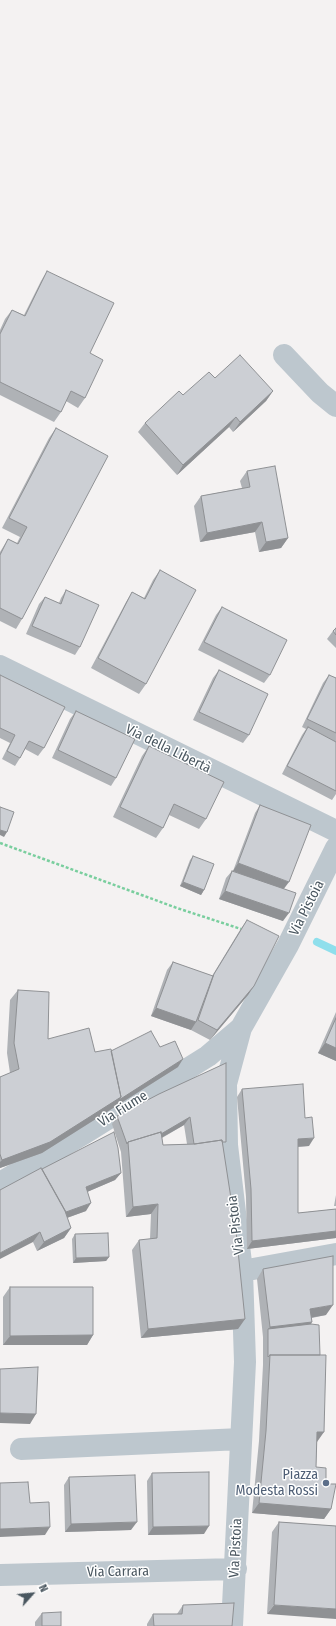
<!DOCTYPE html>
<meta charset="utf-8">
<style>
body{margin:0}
#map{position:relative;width:336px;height:1626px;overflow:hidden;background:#f4f2f2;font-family:"Fira Sans Condensed",sans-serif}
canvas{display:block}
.north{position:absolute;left:12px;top:1574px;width:40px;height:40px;-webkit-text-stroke:3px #fff;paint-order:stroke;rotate:63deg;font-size:11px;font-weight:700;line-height:16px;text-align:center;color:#49565f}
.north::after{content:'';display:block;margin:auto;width:14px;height:18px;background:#49565f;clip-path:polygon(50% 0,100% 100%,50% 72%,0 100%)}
</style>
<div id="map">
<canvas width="336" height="1626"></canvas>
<div class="north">N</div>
</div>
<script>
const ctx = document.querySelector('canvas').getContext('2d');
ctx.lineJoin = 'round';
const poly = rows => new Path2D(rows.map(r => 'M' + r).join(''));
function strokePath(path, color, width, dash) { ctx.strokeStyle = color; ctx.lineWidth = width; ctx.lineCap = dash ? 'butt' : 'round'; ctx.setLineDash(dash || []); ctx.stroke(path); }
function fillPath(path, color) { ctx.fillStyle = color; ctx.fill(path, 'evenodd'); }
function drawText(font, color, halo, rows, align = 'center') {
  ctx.font = font + ' "Fira Sans Condensed",sans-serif'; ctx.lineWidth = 3; ctx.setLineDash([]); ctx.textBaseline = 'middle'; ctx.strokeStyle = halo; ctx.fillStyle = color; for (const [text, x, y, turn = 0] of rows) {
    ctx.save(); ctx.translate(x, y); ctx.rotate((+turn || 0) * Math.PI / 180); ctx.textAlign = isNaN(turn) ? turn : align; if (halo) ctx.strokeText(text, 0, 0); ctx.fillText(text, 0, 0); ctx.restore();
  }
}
strokePath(poly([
 [317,942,336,951]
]), '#8fdfec', 8);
strokePath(poly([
 [0,843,177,908,244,930]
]), '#79ce9e', 2.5, [3, 2]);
strokePath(poly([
 [284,355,320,393,336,406],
 [0,666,336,831],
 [0,1183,85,1133,208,1056,241,1028],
 [242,1271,336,1254],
 [21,1449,241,1439],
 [0,1575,236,1569],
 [232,1626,245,1362,242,1271,227,1145,226,1084,241,1028,288,945,336,848]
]), '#bdc7ce', 22);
fillPath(poly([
 [47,271,90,353,85,398,78,408,66,401,61,412,54,422,0,395,0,330,5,319,12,310,24,315,41,281],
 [215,378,273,391,266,401,233,432,229,427,177,475,138,432,145,423,183,395],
 [56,428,22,619,16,629,0,621,0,552,8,539,17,543,20,537,2,528,49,438],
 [247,471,288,538,281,548,259,552,255,532,200,542,194,506,201,496,242,488,240,481],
 [160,570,146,684,139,694,91,668,126,602,132,592,144,598,153,580],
 [66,590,80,647,75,655,26,634,39,604,45,597,59,603,61,598],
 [222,607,270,675,264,683,198,650,216,615],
 [336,628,336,648,327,639,333,631],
 [219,670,249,735,243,743,193,720,213,678],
 [0,675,44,748,38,756,25,749,20,758,15,766,2,759,10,743,0,738],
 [329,675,336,678,336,794,332,800,282,774,302,735,306,729,302,727,323,683],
 [76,711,116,778,111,786,52,758,70,719],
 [149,746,206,819,199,829,169,815,163,828,156,838,113,817,142,756],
 [260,805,284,889,283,921,219,899,226,878,232,871,243,875,233,871,255,813],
 [193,856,204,890,201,895,180,886,190,860],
 [247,920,254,986,248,995,210,1040,191,1030,151,1016,167,970,173,962,212,976,240,930],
 [18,990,48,1039,95,1052,160,1047,178,1067,42,1153,0,1168,0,1077,10,1073,7,1053,10,1000],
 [336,1012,336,1061,318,1053],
 [226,1063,223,1146,245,1319,238,1329,141,1338,132,1250,139,1240,150,1239,151,1214,126,1217,121,1152,112,1124,117,1116],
 [184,1125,187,1144,163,1145,162,1138],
 [242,1089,305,1118,309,1146,298,1147,298,1213,336,1209,336,1238,247,1249,246,1197,237,1097],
 [42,1169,121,1173,115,1180,87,1192,86,1211,67,1218,71,1228,64,1238,37,1251,33,1242],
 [336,1195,336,1206,334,1206],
 [75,1234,109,1257,106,1261,73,1263,72,1239],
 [263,1269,326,1315,312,1318,311,1324,317,1442,316,1467,326,1484,331,1509,324,1519,252,1513,259,1441,263,1365,263,1337,257,1279],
 [10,1287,93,1335,87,1345,3,1345,3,1297],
 [152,1473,204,1534,148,1535,147,1481],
 [69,1477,131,1530,65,1532,64,1485],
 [279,1522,336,1526,267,1614,272,1532],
 [183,1605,232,1626,147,1626,147,1624,153,1614,177,1614],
 [42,1613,61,1626,35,1626,35,1622]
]), '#afb2b6');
fillPath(poly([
 [273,391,266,401,233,432,240,422],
 [236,417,229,427,177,475,183,465],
 [262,522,255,532,200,542,207,533],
 [288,538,281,548,259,552,266,542],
 [0,830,7,832,4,837,0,835],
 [238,863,289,882,283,890,233,871],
 [183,882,204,890,201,895,180,886],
 [225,891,289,913,283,921,219,899],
 [254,986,248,995,210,1040,217,1030],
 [156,1008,196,1022,191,1030,151,1016],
 [325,1043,336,1048,336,1061,318,1053],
 [183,1059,178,1067,42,1153,0,1168,0,1162,2,1160,121,1097],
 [190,1117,184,1125,154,1142,129,1150],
 [314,1138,309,1146,293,1147,298,1139],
 [121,1173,115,1180,80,1195,86,1187],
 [91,1203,86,1211,58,1221,64,1213],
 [158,1204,151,1214,126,1217,133,1207],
 [71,1228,64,1238,37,1251,44,1242],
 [336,1231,336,1238,247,1249,252,1241],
 [40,1232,33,1242,0,1259,0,1253],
 [109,1257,106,1261,73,1263,76,1258],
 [333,1305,326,1315,303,1319,310,1309],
 [245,1319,238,1329,141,1338,148,1329],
 [312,1322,305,1332,268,1329,270,1327],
 [93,1335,87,1345,3,1345,10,1336],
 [0,1413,36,1414,30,1424,0,1423],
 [317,1432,324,1432,317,1442],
 [259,1503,331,1509,324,1519,252,1513],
 [137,1522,131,1530,65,1532,71,1524],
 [209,1526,204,1534,148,1535,153,1527],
 [50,1527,45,1535,0,1537,0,1529],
 [274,1605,336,1609,336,1619,267,1614]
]), '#8f9194');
const building = poly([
 [47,271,114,303,90,353,103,360,85,398,71,391,61,412,0,382,0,334,12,310,25,316,47,271],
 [240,355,273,391,240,422,236,417,183,465,145,423,179,391,183,395,209,372,215,378,240,355],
 [56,428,108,456,22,619,0,608,0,555,8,539,18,544,27,527,9,518,56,428],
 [275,466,288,538,266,542,262,522,207,533,201,496,250,487,247,471,275,466],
 [160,570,196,590,146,684,98,658,132,592,145,599,160,570],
 [66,590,99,605,80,647,32,626,45,597,61,604,66,590],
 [222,607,287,640,270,675,204,642,222,607],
 [336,628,336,635,333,631,336,628],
 [219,670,268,694,249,735,199,712,219,670],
 [0,675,65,707,44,748,29,741,20,758,7,751,15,735,0,728,0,675],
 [329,675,336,678,336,733,307,719,329,675],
 [76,711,135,739,116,778,58,750,76,711],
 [308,727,336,742,336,791,287,766,308,727],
 [149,746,224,782,206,819,174,804,163,828,120,807,149,746],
 [260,805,311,825,289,882,238,863,260,805],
 [0,807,14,812,7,832,0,830,0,807],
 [193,856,214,864,204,890,183,882,193,856],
 [232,871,296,893,289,913,225,891,232,871],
 [247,920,279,936,254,986,217,1030,198,1020,214,974,247,920],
 [173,962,213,976,196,1022,156,1008,173,962],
 [18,990,49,992,48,1039,89,1028,95,1052,111,1049,121,1097,50,1142,2,1160,0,1154,0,1077,19,1069,14,1043,18,990],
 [336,1018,336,1048,325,1043,336,1018],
 [151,1031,160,1047,175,1041,183,1059,119,1100,121,1097,111,1051,151,1031],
 [226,1063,226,1142,222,1142,222,1140,194,1144,190,1117,161,1134,161,1132,128,1142,127,1144,117,1116,159,1094,226,1063],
 [303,1084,305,1118,312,1117,314,1138,298,1139,298,1213,336,1209,336,1231,252,1241,251,1189,242,1089,303,1084],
 [114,1132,118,1148,121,1173,86,1187,91,1203,66,1212,42,1169,114,1132],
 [161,1132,163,1145,195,1144,222,1140,236,1231,245,1319,148,1329,139,1240,157,1238,158,1204,133,1207,128,1142,161,1132],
 [41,1168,65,1211,71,1228,44,1242,40,1232,0,1253,0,1190,41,1168],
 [108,1233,109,1257,76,1258,75,1234,108,1233],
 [333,1256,333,1305,310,1309,312,1322,270,1327,263,1269,333,1256],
 [10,1287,93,1287,93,1335,10,1336,10,1287],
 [311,1324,319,1325,320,1355,270,1355,268,1357,268,1329,311,1324],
 [270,1355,326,1355,324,1432,317,1432,316,1467,326,1468,326,1484,336,1484,331,1509,259,1503,266,1431,270,1355],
 [38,1367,36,1414,0,1413,0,1369,38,1367],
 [209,1472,209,1526,153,1527,152,1473,209,1472],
 [135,1475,137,1522,71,1524,69,1477,135,1475],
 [28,1482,30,1503,49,1502,50,1527,0,1529,0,1483,28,1482],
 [279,1522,336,1526,336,1609,274,1605,279,1522],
 [234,1603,232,1626,154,1626,153,1614,182,1614,183,1605,234,1603],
 [61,1612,61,1626,42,1626,42,1613,61,1612]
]);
fillPath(building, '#cccfd4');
strokePath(building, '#8f9194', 1);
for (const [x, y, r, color] of [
 [326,1483,4,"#5c6f8a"]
]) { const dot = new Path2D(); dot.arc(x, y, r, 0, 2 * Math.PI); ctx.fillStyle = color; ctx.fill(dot); strokePath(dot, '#fff', 1.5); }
drawText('14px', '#49565f', '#fff', [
 ["Via della Libertà",168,749,26],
 ["Via Pistoia",307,908,-63],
 ["Via Fiume",123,1109,-32],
 ["Via Pistoia",236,1225,-97],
 ["Via Pistoia",236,1548,-87],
 ["Via Carrara",118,1572,-1]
]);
drawText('14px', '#4e5e75', '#fff', [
 ["Piazza",318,1475],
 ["Modesta Rossi",318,1491]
], 'right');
</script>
